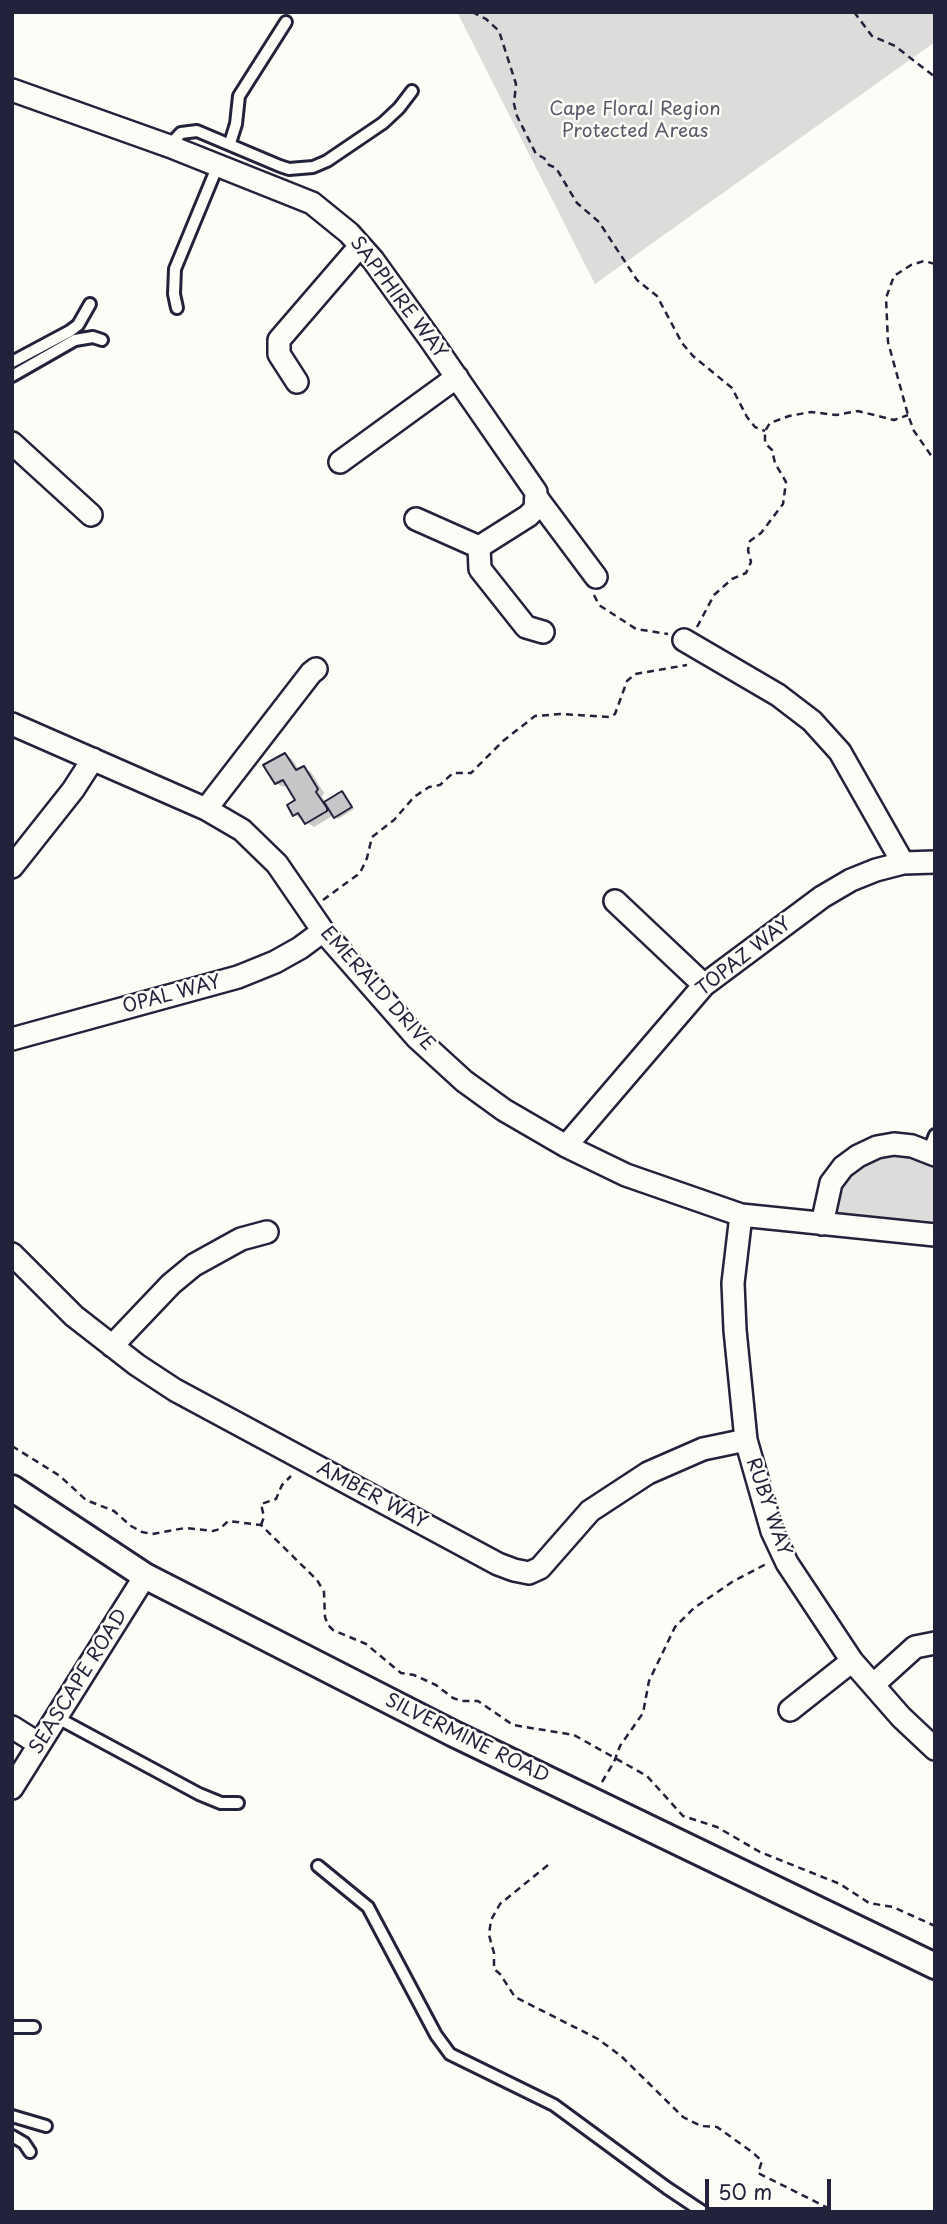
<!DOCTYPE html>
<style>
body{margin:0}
#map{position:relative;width:947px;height:2224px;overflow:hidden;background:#fdfcf7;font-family:"Playpen Sans",sans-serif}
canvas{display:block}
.frame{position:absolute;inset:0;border:14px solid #22223b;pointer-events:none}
.scale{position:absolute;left:705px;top:2179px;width:126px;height:32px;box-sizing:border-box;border:4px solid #22223b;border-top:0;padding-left:9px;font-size:21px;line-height:24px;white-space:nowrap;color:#22223b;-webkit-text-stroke:5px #fdfcf7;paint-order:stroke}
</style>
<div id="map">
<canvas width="947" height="2224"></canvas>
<div class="frame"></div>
<div class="scale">50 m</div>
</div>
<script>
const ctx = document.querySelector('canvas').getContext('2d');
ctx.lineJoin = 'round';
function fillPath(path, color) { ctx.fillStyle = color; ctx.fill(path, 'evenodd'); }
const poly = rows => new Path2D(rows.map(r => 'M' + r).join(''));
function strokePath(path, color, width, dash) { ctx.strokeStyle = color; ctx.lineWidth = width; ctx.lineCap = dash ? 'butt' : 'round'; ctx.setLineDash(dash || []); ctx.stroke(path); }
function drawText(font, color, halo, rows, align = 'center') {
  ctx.font = font + ' "Playpen Sans",sans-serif'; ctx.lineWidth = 5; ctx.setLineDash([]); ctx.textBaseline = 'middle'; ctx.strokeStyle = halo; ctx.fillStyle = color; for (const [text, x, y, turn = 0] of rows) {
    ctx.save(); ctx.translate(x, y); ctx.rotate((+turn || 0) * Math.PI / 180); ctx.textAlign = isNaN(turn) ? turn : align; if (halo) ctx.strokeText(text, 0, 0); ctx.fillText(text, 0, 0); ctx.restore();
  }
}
fillPath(poly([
 [457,12,935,12,935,42,595,284],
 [904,1149,935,1163,935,1233,824,1221,838,1174,874,1155]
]), '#dddcdb');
fillPath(poly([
 [285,755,292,759,299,770,304,768,311,772,324,793,322,797,327,803,342,793,354,809,338,819,334,815,314,827,295,815,298,801,288,785,283,787,276,783]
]), '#0003');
const building = poly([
 [285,753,296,770,304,766,318,789,316,792,327,808,327,811,305,824,298,813,293,816,287,805,295,800,283,780,275,784,263,765,285,753],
 [342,791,352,807,334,818,324,802,342,791]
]);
fillPath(building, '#c6c6c8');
strokePath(building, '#22223b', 2);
const service = poly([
 [230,143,236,124,239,96,286,22],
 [169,146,181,133,197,131,280,166,289,169,313,167,327,161,383,123,399,108,412,91],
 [177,308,174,294,175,269,218,165],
 [12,362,70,331,78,325,90,304],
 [12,376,75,340,93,337,102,340],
 [928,1152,935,1135],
 [56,1717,199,1794,221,1803,238,1803],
 [318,1866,368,1907,436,2035,450,2054,554,2105,667,2188,703,2212],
 [12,2027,34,2027],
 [12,2116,46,2126],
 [12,2136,24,2143,30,2152]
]);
const minor = poly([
 [12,90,169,146,312,203,349,233,373,260,430,339,536,492,535,509,528,516,479,547],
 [297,382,279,354,279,340,360,246],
 [12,443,91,515],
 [340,462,457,377],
 [537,498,596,577],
 [416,519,479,547,480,569,526,627,543,632],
 [684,640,778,695,812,721,840,752,903,863],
 [12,724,206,809,242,830,277,864,323,931,417,1038,464,1081,504,1110,566,1146,626,1175,741,1215,935,1235],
 [206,809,311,673,316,669],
 [12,867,73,790,93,759],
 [615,901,704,985],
 [12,1039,238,977,275,962,300,948,323,931],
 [566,1146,704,985,822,897,851,880,876,870,903,863,935,862],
 [741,1215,733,1283,735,1330,746,1440,772,1531,787,1563,852,1661,901,1717,935,1749],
 [822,1224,831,1183,843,1167,858,1156,877,1147,894,1144,912,1146,935,1155],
 [12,1254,74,1316,137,1365,175,1390,498,1564,514,1570,529,1573,540,1568,590,1511,648,1473,703,1449,746,1440],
 [112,1346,171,1284,194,1265,241,1239,267,1232],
 [873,1685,915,1647,935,1643],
 [790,1710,852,1661],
 [12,1727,39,1744],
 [12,1788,145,1576]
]);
const tertiary = poly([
 [12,1488,145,1576,454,1734,935,1966]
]);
strokePath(service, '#22223b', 16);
strokePath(minor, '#22223b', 26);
strokePath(tertiary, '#22223b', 30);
strokePath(poly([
 [472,12,486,19,499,31,516,84,514,104,517,116,536,154,544,158,549,165,556,168,577,203,599,222,637,280,657,296,682,343,693,356,732,388,747,417,755,427,765,431],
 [854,12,872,36,895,46,935,77],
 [935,264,924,261,911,265,894,276,886,298,888,342,908,415,914,431,935,461],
 [594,595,599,605,636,629,668,634],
 [697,627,714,595,732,579,746,573,751,562,748,550,750,541,761,533,783,504,786,482,775,463,772,450,765,443,765,431,770,423,789,416,811,412,836,415,858,411,894,420,908,415],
 [323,900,360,873,367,858,372,837,394,820,414,797,429,787,440,785,453,773,471,773,503,741,535,716,560,714,610,717,615,714,627,681,635,674,687,665],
 [12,1446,60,1476,86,1500,114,1511,131,1526,142,1532,152,1534,185,1528,213,1531,220,1529,228,1521,261,1525,317,1580,324,1592,325,1617,328,1625,333,1630,366,1644,401,1673,414,1675,436,1685,453,1698,462,1701,478,1701,513,1725,574,1735,647,1776,683,1816,717,1827,760,1852,840,1884,869,1903,893,1907,935,1926],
 [261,1525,264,1517,261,1504,276,1499,282,1485,291,1476],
 [602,1782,614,1762,620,1746,643,1713,649,1681,675,1627,694,1608,732,1582,768,1563],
 [548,1865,500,1904,491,1920,489,1935,494,1953,494,1969,500,1974,515,1997,598,2039,621,2056,683,2117,701,2126,717,2127,752,2152,762,2161,758,2173,836,2212]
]), '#22223b', 2.5, [7, 5]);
strokePath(service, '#fdfcf7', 10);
strokePath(minor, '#fdfcf7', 21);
strokePath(tertiary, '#fdfcf7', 24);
drawText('19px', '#5a5a6b', '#fdfcf7', [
 ["Cape Floral Region",635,110],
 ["Protected Areas",635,132]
]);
drawText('19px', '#22223b', '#fdfcf7', [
 ["SAPPHIRE WAY",398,298,53],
 ["TOPAZ WAY",744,957,-38],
 ["EMERALD DRIVE",377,989,48],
 ["OPAL WAY",172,995,-15],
 ["AMBER WAY",372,1496,28],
 ["RUBY WAY",768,1507,71],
 ["SEASCAPE ROAD",79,1682,-58],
 ["SILVERMINE ROAD",467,1739,26]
]);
</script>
